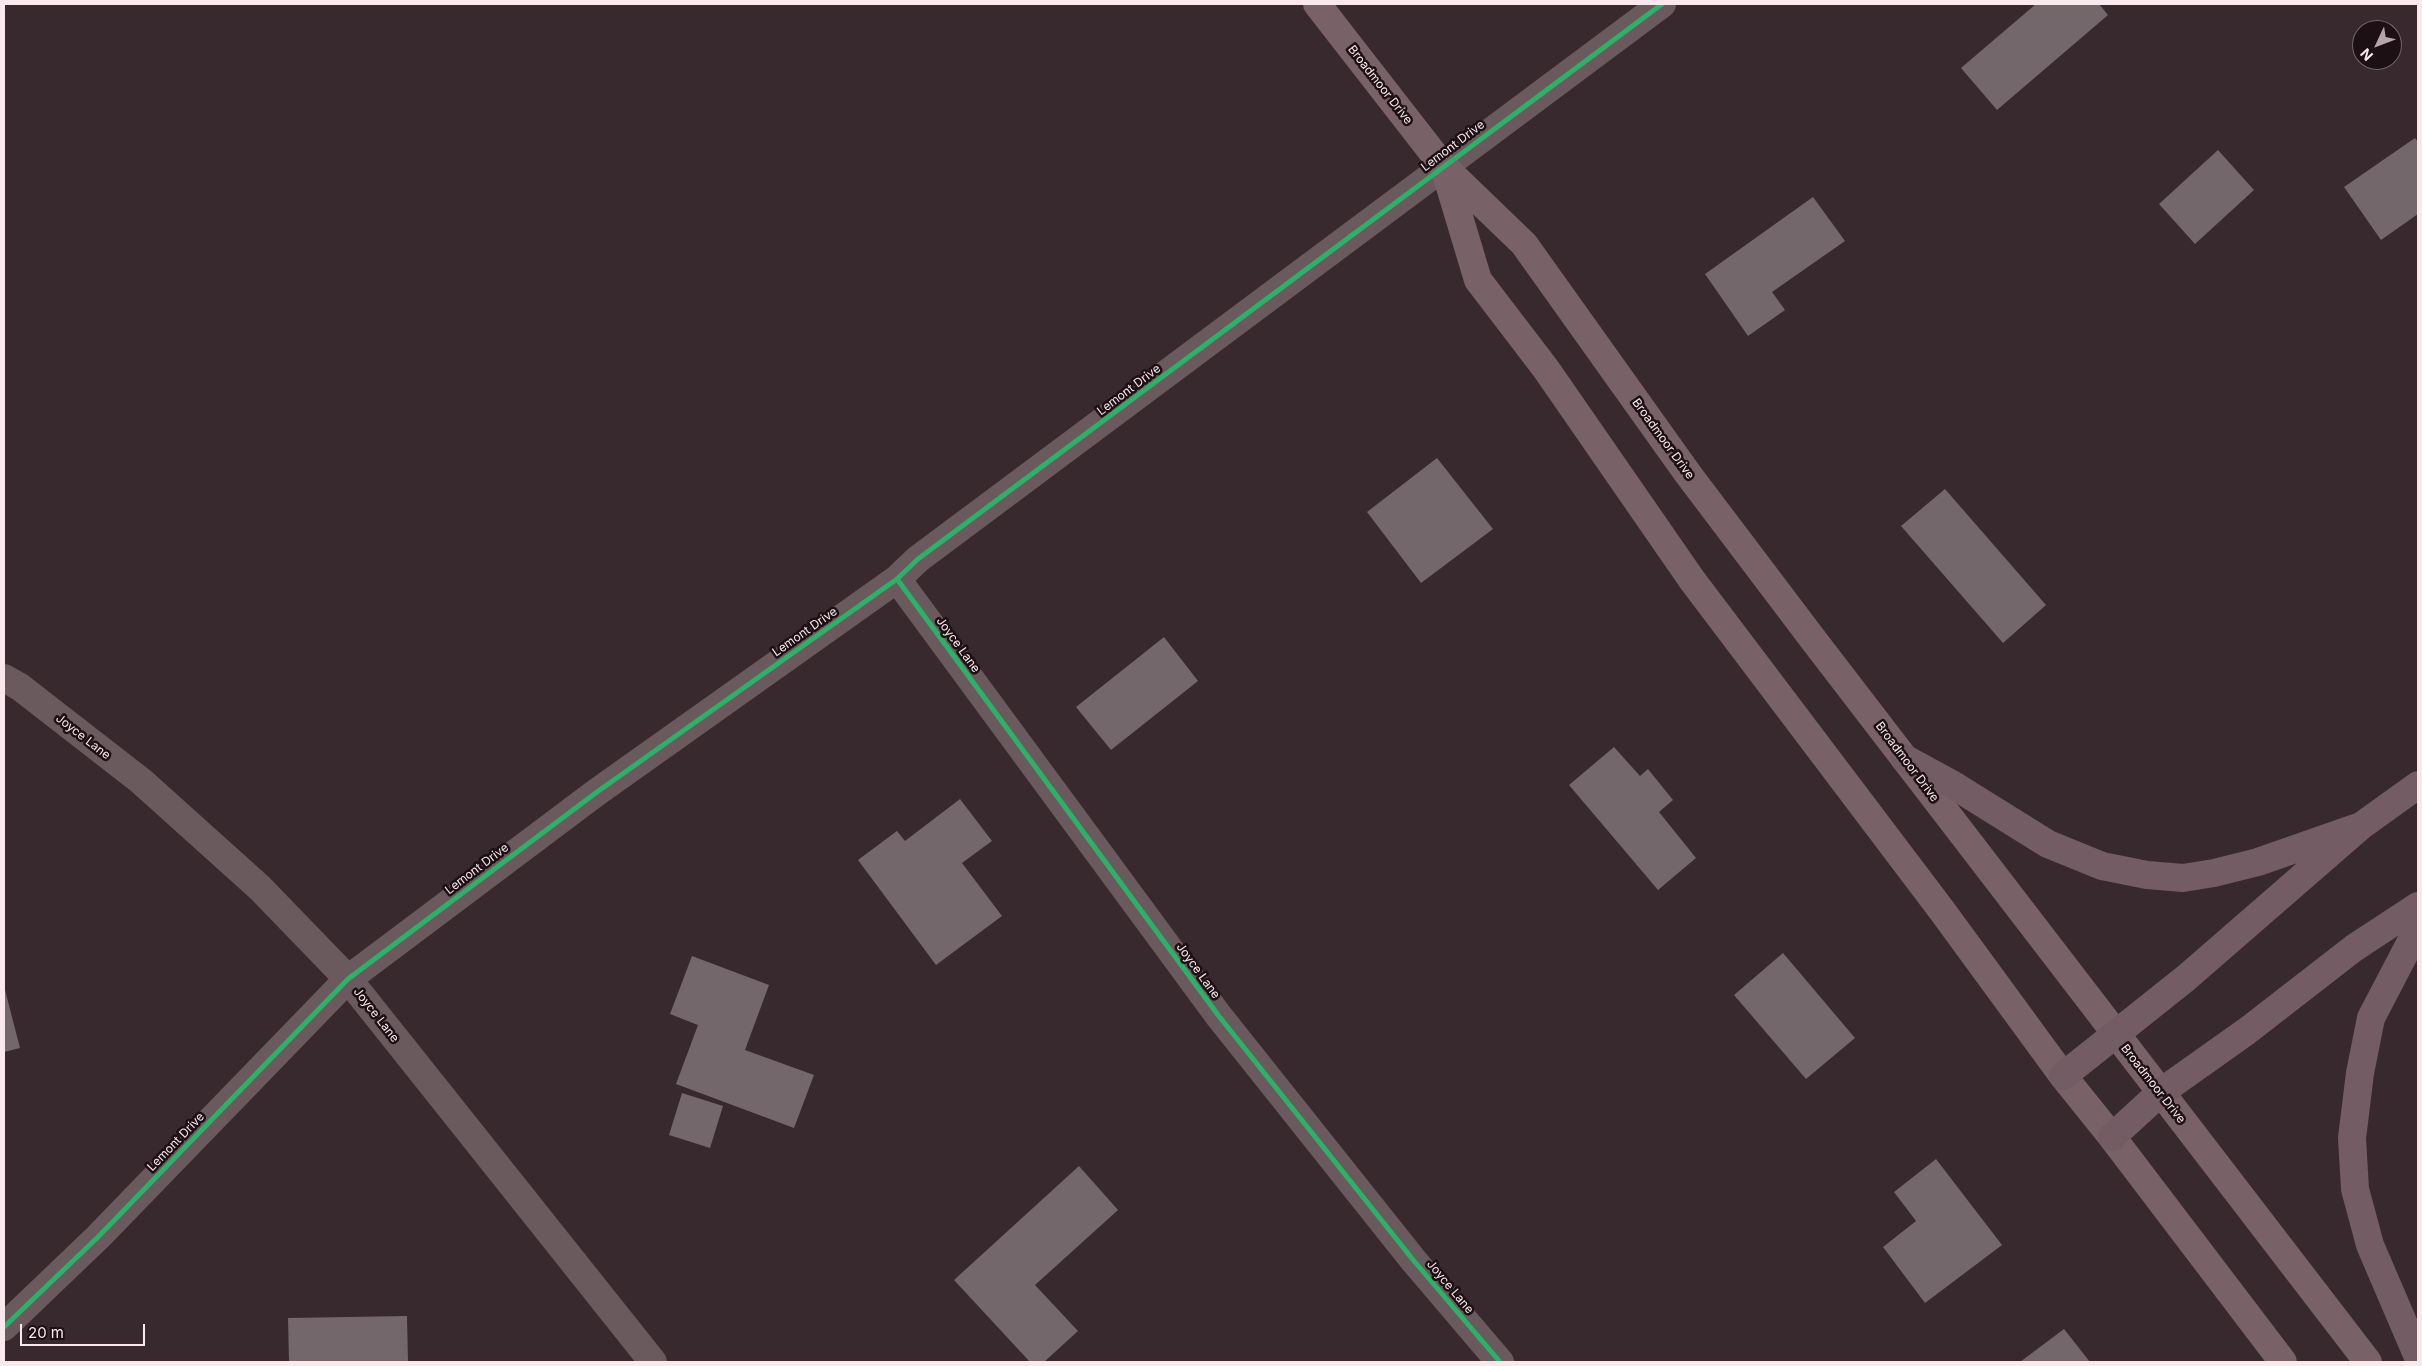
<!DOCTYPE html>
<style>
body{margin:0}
#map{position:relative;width:2422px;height:1366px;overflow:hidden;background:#37292d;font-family:Inter,sans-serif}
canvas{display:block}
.frame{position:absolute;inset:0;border:5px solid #fae8ed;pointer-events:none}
.north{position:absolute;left:2352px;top:20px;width:50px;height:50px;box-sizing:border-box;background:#1c1014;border:1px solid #75666b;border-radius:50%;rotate:227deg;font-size:14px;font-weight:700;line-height:20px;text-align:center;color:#fae8ed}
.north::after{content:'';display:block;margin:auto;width:18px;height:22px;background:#b6a5aa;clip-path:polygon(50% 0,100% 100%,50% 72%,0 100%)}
.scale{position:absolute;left:20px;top:1324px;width:125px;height:22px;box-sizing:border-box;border:2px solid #fae8ed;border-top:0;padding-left:6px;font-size:15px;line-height:18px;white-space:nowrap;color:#fae8ed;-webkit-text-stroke:4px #1c1014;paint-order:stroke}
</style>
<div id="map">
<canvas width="2422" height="1366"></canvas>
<div class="frame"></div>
<div class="north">N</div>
<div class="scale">20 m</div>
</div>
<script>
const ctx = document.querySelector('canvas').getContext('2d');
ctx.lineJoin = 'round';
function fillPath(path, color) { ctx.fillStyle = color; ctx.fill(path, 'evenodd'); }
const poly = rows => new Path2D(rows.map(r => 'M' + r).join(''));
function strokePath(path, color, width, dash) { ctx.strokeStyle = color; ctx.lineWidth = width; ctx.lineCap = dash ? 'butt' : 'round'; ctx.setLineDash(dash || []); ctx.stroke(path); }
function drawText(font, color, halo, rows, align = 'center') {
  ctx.font = font + ' Inter,sans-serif'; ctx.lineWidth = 5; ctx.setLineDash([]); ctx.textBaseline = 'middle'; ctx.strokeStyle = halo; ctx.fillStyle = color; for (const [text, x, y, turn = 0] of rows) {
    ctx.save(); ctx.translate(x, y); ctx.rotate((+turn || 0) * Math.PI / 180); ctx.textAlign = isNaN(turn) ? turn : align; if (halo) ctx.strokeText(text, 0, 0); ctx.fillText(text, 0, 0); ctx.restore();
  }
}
fillPath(poly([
 [2036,4,2099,4,2108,15,1997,110,1961,68],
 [2415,138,2418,142,2418,214,2381,240,2344,187],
 [2218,150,2254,190,2195,244,2159,204],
 [1813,197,1845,241,1772,292,1785,310,1748,336,1705,274],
 [1437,458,1493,529,1421,583,1367,512],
 [1945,489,2046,605,2003,643,1901,526],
 [1164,637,1198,681,1111,750,1076,707],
 [1614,747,1640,776,1648,769,1673,800,1659,812,1696,858,1658,890,1569,785],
 [960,799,992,841,962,863,1002,916,936,965,858,860,897,831,905,841],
 [1783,953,1855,1038,1806,1079,1734,995],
 [692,956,769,985,745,1050,814,1075,794,1128,676,1084,698,1025,670,1014],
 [4,986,20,1048,4,1052],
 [682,1093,723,1106,710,1148,669,1135],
 [1936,1159,2002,1245,1925,1303,1883,1247,1916,1221,1894,1192],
 [1079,1166,1118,1210,1035,1285,1078,1331,1044,1362,1030,1362,954,1280],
 [407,1316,408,1362,289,1362,288,1318],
 [2064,1329,2090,1362,2020,1362]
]), '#74676b');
strokePath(poly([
 [897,579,1218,1015,1414,1261,1500,1362],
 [4,678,20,687,141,781,260,888,348,979,653,1362],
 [4,1327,98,1237,348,979,597,792,897,579,918,559,1662,4]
]), '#6a595d', 28);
strokePath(poly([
 [1317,4,1443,166,1524,244,1688,474,1812,638,2368,1362],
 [1444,167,1478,280,1546,369,1692,580,1943,912,2063,1076,2112,1137,2283,1362]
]), '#786268', 28);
strokePath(poly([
 [1904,758,1950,783,2048,844,2102,866,2147,875,2183,878,2214,873,2258,862,2361,826],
 [2418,928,2371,1018,2360,1073,2352,1138,2355,1189,2370,1245,2418,1357],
 [2063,1076,2186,978,2361,826,2418,785],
 [2112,1137,2161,1092,2247,1031,2354,948,2418,906]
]), '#735c64', 28);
strokePath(poly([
 [897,579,1218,1015,1414,1261,1500,1362],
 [4,1327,98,1237,348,979,597,792,897,579,918,559,1662,4]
]), '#2db169', 5);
drawText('12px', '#fae8ed', '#1c1014', [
 ["Broadmoor Drive",1380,85,52],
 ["Lemont Drive",1453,146,-37],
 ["Lemont Drive",1129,390,-37],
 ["Broadmoor Drive",1663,439,54],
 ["Lemont Drive",805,632,-35],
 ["Joyce Lane",958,645,54],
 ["Joyce Lane",83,737,38],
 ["Broadmoor Drive",1907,762,53],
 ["Lemont Drive",477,869,-37],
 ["Joyce Lane",1198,971,54],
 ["Joyce Lane",376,1015,52],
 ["Broadmoor Drive",2153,1084,52],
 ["Lemont Drive",176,1142,-46],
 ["Joyce Lane",1450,1287,50]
]);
</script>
